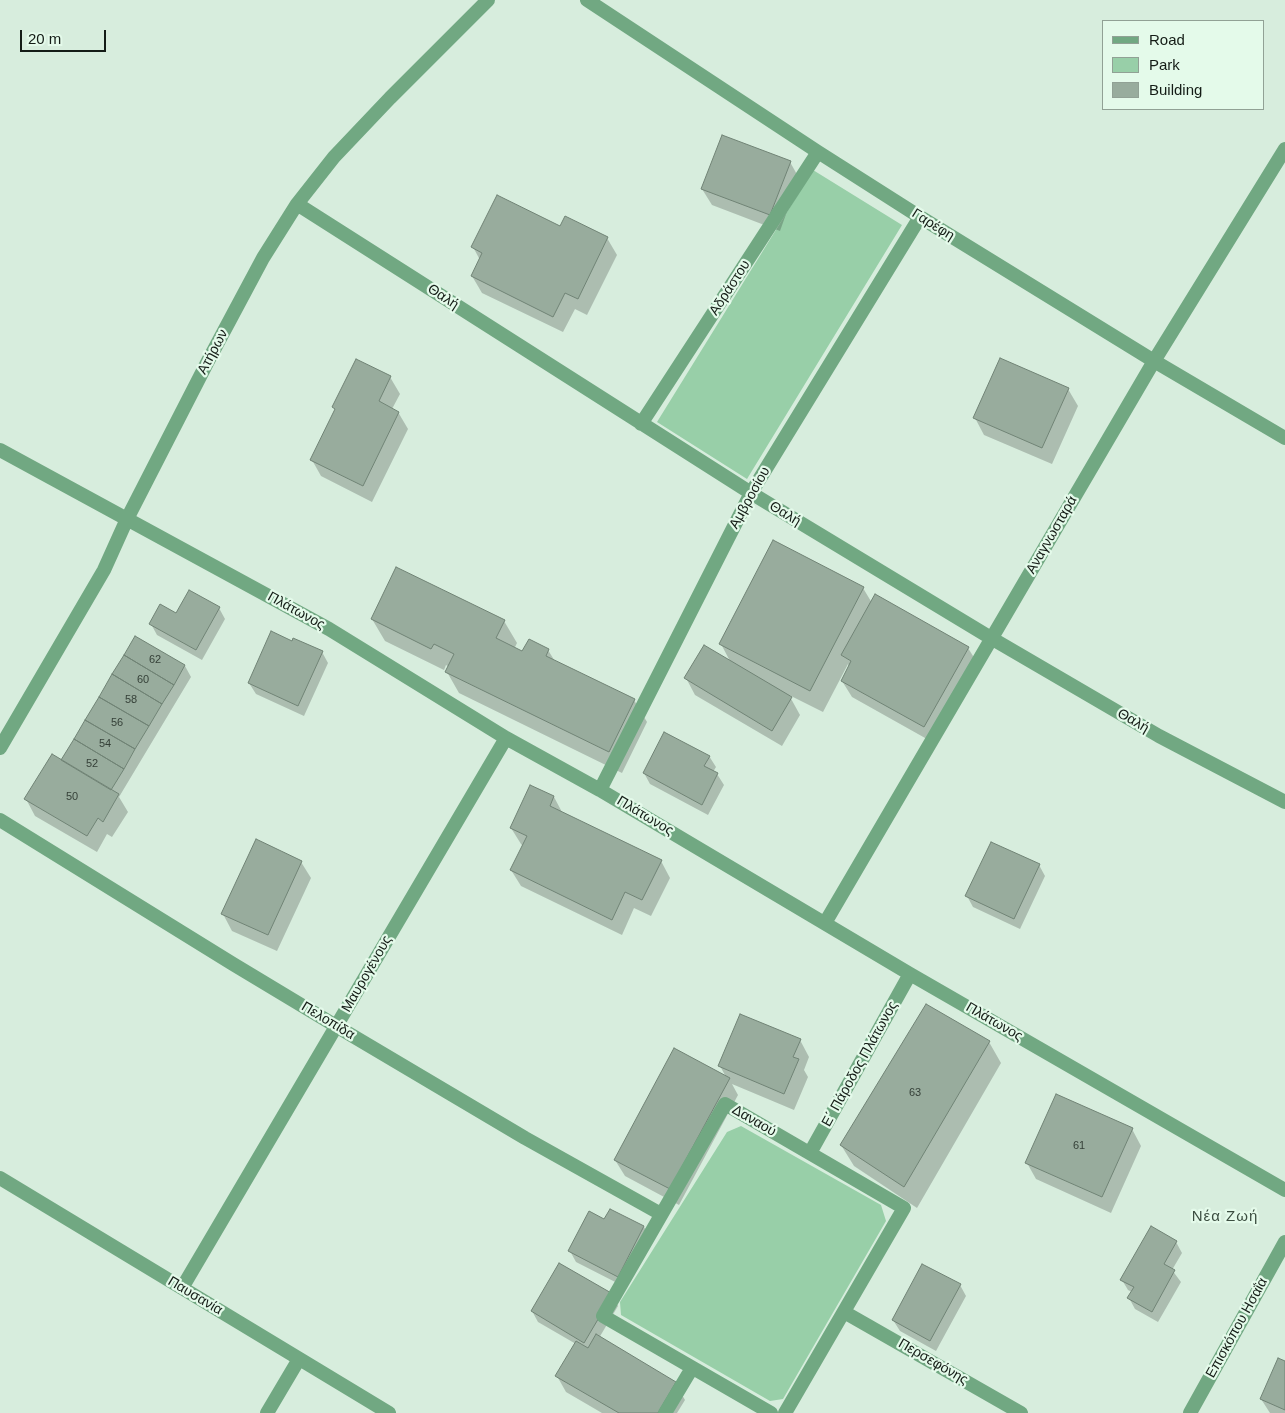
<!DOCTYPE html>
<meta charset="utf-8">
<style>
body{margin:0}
#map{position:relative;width:1285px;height:1413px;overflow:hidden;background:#d7eddd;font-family:Helvetica,sans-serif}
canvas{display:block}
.legend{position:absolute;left:1102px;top:20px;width:162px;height:90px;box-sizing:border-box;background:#e4faea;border:1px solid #91a195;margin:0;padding:6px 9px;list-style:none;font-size:15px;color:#141c16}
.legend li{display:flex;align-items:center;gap:10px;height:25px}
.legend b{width:25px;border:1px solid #91a195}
.scale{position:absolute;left:20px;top:30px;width:86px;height:22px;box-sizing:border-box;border:2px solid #141c16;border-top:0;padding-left:6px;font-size:15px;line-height:18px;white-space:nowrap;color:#141c16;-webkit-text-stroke:4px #e4faea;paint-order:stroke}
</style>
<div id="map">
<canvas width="1285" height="1413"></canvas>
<ul class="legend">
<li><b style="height:6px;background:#71a882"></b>Road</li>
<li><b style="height:14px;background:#98cfa8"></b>Park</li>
<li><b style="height:14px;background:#98ac9d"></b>Building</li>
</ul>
<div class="scale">20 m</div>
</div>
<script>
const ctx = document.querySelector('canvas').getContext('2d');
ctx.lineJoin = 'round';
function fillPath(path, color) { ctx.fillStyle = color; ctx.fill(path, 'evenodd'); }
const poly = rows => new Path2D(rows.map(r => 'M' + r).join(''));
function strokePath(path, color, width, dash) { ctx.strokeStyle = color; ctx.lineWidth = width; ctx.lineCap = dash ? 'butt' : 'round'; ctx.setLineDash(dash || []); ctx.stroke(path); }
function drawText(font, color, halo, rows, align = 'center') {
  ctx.font = font + ' Helvetica,sans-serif'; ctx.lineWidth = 4.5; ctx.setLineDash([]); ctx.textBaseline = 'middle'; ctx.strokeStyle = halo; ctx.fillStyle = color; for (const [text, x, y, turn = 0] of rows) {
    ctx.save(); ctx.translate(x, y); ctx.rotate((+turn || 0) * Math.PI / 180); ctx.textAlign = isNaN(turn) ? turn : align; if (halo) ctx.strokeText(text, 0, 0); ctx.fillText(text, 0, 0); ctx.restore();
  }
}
fillPath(poly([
 [813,170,902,225,747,479,657,422],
 [741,1126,881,1205,886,1221,783,1399,770,1401,621,1315,620,1302,727,1132]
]), '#98cfa8');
fillPath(poly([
 [790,162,799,178,780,231,712,205,702,189],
 [607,238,617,255,587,315,575,309,563,332,482,293,472,276,480,260,473,247],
 [390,377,400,394,392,409,398,412,408,429,372,502,321,476,312,460,336,411,334,407],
 [1068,389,1078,406,1052,464,984,435,975,418],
 [863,588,872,603,968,648,978,664,934,743,852,697,842,681,849,667,848,664,823,712,789,695,800,715,782,746,695,695,686,678,731,663,721,644],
 [219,608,225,619,202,660,157,635,151,624,176,615],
 [372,619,504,621,517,643,514,649,523,653,548,650,556,663,634,700,647,722,622,773,459,693,447,672,449,667,446,665,444,670,385,641],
 [136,637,185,666,191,677,119,797,128,812,112,837,107,834,97,852,35,816,26,799,62,762],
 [292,643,322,652,328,663,304,716,256,694,249,683],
 [709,756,716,767,713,772,717,774,724,785,708,815,650,784,644,773],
 [531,786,554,797,563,814,661,861,670,878,651,916,634,908,622,935,521,886,511,870,523,846,521,844,511,828],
 [301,862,311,878,277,951,232,931,223,914],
 [1039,865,1045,876,1020,929,973,907,967,896],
 [800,1040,809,1057,804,1070,808,1077,794,1110,732,1084,738,1095,679,1205,625,1176,615,1160,726,1077,720,1066],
 [989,1042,1001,1063,917,1208,854,1166,841,1145],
 [1132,1129,1141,1146,1111,1213,1036,1179,1027,1163],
 [610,1210,644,1227,650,1238,625,1287,576,1262,570,1251,605,1220],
 [1176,1242,1182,1253,1172,1270,1181,1282,1158,1322,1135,1309,1129,1298,1132,1292,1128,1290,1122,1280],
 [960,1285,966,1296,936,1351,900,1331,893,1320],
 [612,1295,618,1306,599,1338,675,1383,685,1400,677,1413,602,1413,566,1392,557,1376,576,1344,538,1322,532,1311],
 [1285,1362,1285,1413,1270,1413,1261,1399]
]), '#0003');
const building = poly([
 [722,135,791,161,770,215,701,189,722,135],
 [497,195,560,226,565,216,608,237,578,299,565,293,553,317,471,276,482,253,471,247,497,195],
 [1000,358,1069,388,1042,448,973,418,1000,358],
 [356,359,391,376,379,401,399,412,363,486,310,460,335,409,332,407,356,359],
 [773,540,864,587,810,691,719,644,773,540],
 [396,567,505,620,496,638,522,651,529,639,549,649,546,656,635,699,609,752,445,672,454,654,434,644,431,649,371,619,396,567],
 [189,590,220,607,196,650,149,624,160,604,176,613,189,590],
 [875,594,969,647,924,727,841,681,851,661,841,655,875,594],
 [271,631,292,641,293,638,323,651,298,706,248,683,271,631],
 [135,636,185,665,174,685,124,655,135,636],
 [704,645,792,697,772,731,684,678,704,645],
 [124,655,174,685,162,704,112,674,124,655],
 [112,674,162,704,149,726,99,697,112,674],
 [99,697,149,726,135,749,85,720,99,697],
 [85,720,135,749,124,769,74,739,85,720],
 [664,732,710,756,704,766,718,773,702,805,643,773,664,732],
 [74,739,124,769,111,790,61,760,74,739],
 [52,754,119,794,103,822,98,818,87,836,24,799,52,754],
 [530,785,554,796,550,806,662,860,642,900,625,892,612,920,510,870,527,836,510,828,530,785],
 [256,839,302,861,268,935,221,914,256,839],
 [991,842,1040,864,1014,919,965,896,991,842],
 [926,1004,990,1041,904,1187,840,1145,926,1004],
 [740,1014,801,1039,793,1057,799,1059,784,1094,718,1066,740,1014],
 [674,1048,730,1078,670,1189,614,1160,674,1048],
 [1056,1094,1133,1128,1102,1197,1025,1163,1056,1094],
 [610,1209,644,1226,618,1277,568,1251,589,1211,604,1219,610,1209],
 [1151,1226,1177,1241,1164,1264,1175,1270,1152,1312,1127,1298,1134,1287,1120,1280,1151,1226],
 [559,1263,613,1294,584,1343,531,1311,559,1263],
 [922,1264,961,1284,930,1341,892,1320,922,1264],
 [596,1334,676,1382,658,1413,619,1413,555,1376,576,1341,588,1348,596,1334],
 [1278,1358,1285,1361,1285,1410,1260,1399,1278,1358]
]);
fillPath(building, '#98ac9d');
strokePath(building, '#708375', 1);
strokePath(poly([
 [587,0,818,152,920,217,1154,361,1285,438],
 [297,204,751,493,991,638,1159,736,1285,802],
 [641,424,818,152],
 [0,450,329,629,506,738,600,790,910,974,1285,1190],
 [0,748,104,570,127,519,208,361,263,258,297,204,334,157,390,98,488,0],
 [600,790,751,493,920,217],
 [0,820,233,964,336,1026,525,1138,661,1214],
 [825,923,1154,361,1285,149],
 [810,1153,910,974],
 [0,1178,389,1413],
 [182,1288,506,738],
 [844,1312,1021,1413],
 [267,1413,299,1359],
 [665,1413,692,1368],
 [771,1413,603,1316,725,1104,904,1208,785,1413],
 [1190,1413,1285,1242]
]), '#71a882', 14);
drawText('11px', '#354038', null, [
 ["62",155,660],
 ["60",143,680],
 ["58",131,700],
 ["56",117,723],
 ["54",105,744],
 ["52",92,764],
 ["50",72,797],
 ["63",915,1093],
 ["61",1079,1146]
]);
drawText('14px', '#141c16', '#e4faea', [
 ["Γαρέφη",933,225,32],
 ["Αδράστου",730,288,-57],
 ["Θαλή",443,297,33],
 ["Ατήρων",213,352,-62],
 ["Αμβροσίου",750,498,-61],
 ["Θαλή",785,514,31],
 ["Αναγνωσταρά",1052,535,-60],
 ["Πλάτωνος",296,611,29],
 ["Θαλή",1133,721,30],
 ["Πλάτωνος",645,816,31],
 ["Μαυρογένους",367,974,-60],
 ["Πελοπίδα",328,1021,31],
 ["Πλάτωνος",994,1022,30],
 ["Ε΄ Πάροδος Πλάτωνος",860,1064,-61],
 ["Δαναού",754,1121,30],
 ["Παυσανία",195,1296,31],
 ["Επισκόπου Ησαΐα",1237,1328,-61],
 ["Περσεφόνης",933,1362,30]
]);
ctx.letterSpacing = '1px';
drawText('15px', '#3c4e41', '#e4faea', [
 ["Νέα Ζωή",1225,1217]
]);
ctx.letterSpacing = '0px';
</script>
